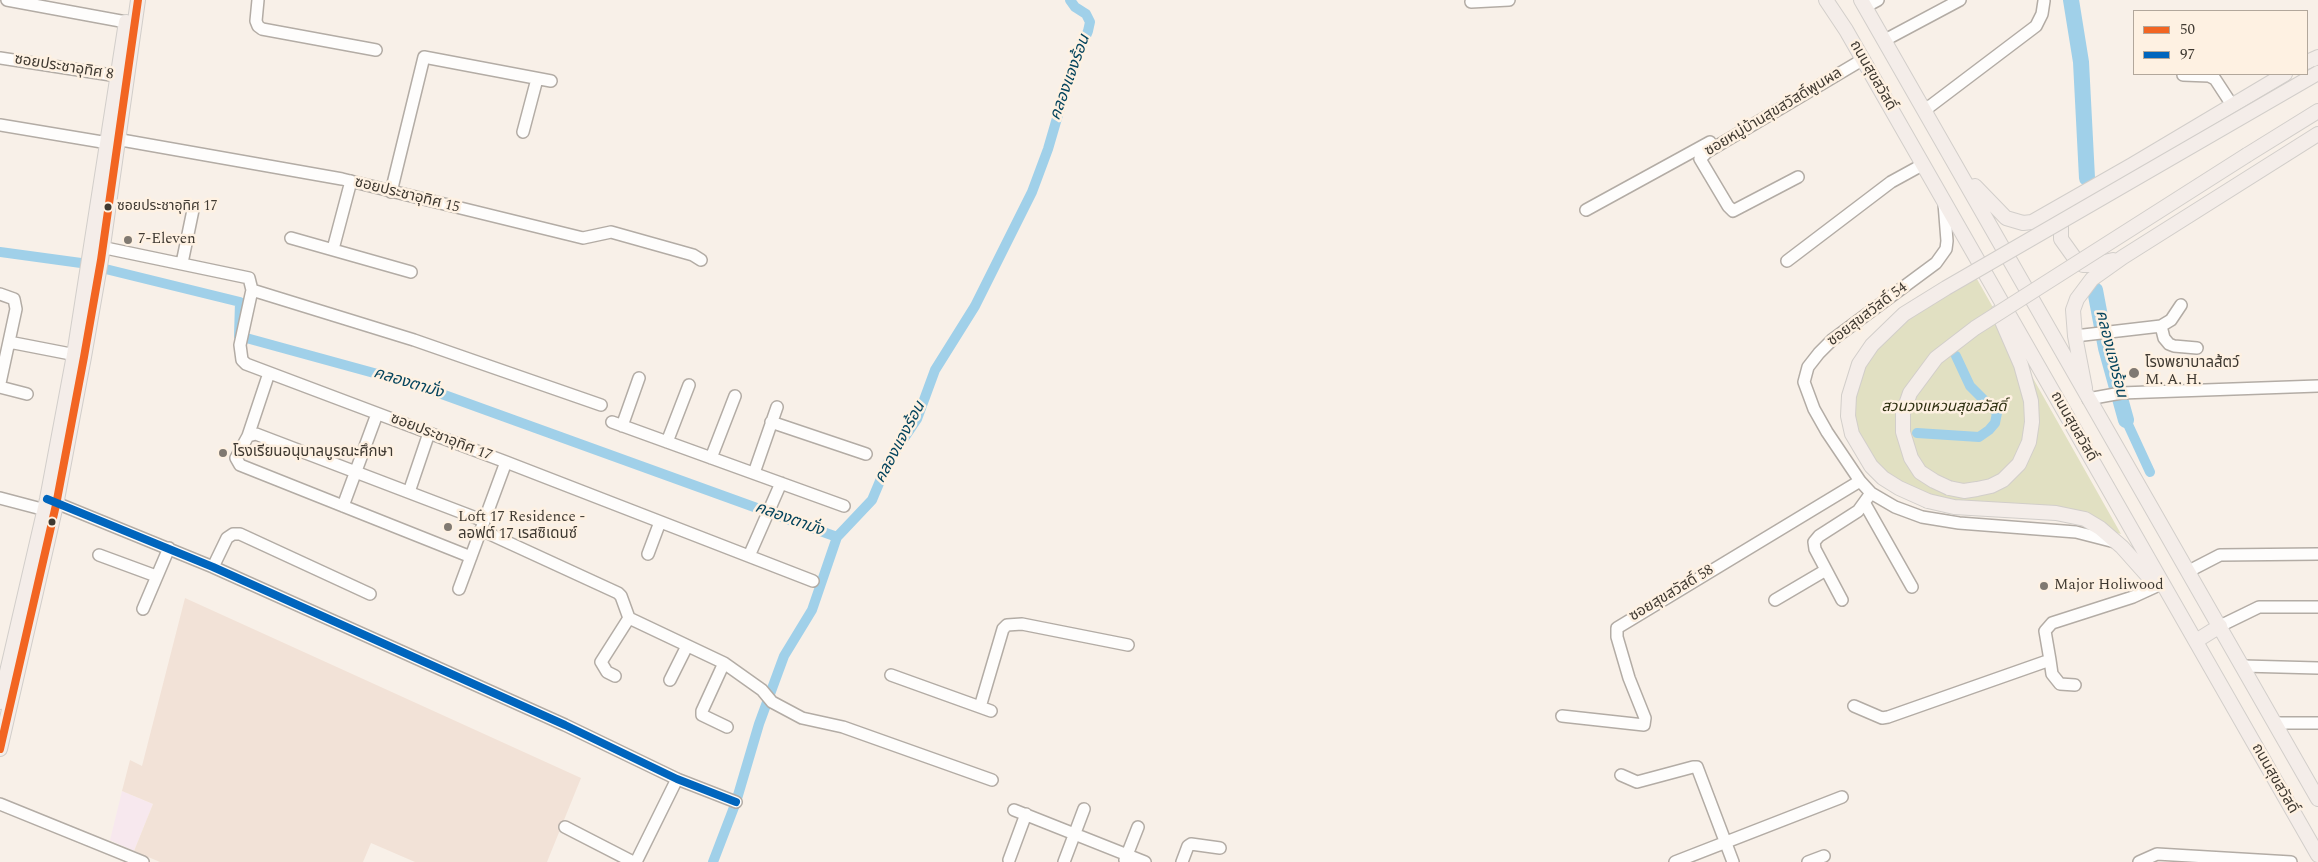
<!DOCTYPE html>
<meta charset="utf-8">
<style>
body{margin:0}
#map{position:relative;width:2318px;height:862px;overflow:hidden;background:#f8f0e8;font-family:Spectral,serif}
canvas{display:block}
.legend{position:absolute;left:2133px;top:10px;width:175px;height:65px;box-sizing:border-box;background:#fef1e2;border:1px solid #b2a79b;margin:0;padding:6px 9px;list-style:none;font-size:15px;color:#3f3931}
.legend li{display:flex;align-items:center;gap:10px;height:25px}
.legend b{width:25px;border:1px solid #b2a79b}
</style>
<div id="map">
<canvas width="2318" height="862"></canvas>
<ul class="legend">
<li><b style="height:6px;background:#f26522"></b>50</li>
<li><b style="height:6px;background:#0065bd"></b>97</li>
</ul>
</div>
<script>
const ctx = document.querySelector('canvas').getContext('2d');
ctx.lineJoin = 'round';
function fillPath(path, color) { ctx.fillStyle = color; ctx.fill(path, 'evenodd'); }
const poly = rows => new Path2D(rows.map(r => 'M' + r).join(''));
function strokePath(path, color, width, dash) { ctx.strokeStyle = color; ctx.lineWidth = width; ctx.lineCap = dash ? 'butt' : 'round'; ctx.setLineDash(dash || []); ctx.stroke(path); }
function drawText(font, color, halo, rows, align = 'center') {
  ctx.font = font + ' Spectral,"Noto Sans Thai",serif'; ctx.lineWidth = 5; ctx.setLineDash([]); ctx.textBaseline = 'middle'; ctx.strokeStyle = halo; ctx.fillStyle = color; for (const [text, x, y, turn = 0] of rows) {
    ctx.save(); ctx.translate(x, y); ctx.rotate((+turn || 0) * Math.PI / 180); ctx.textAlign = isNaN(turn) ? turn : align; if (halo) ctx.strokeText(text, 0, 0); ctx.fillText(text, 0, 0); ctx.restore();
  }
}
fillPath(poly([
 [122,791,153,804,134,851,110,840]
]), '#f7e8ee');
fillPath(poly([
 [185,598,581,778,547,862,415,862,371,843,363,862,160,862,134,851,153,804,122,791,130,760,142,766]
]), '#f2e2d7');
fillPath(poly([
 [1973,272,2121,534,2050,514,1913,498,1849,435,1852,378,1893,324]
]), '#e1e0c2');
strokePath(poly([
 [0,252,81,263,240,302,239,336,414,384,837,537],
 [2126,420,2150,472],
 [1917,433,1979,437,1989,430,1995,423,1997,413,1970,386,1956,356],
 [713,862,736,802,759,724,784,656,812,610,837,537,872,500,888,462,917,419,935,370,975,306,1032,192,1048,149,1069,77,1088,31,1090,22,1086,14,1075,7,1070,0]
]), '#a0d0e9', 10);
strokePath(poly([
 [2071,0,2081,62,2087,178],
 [2095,290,2106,348,2126,420]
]), '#a0d0e9', 16);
const minor = poly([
 [7,0,126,22],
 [258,0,256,21,258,26,262,29,376,50],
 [1471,2,1509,0],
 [1865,7,1878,0],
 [1885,40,1960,0],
 [0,58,124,77],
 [2183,75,2209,76,2215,79,2232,105],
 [1925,110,2036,26,2042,14,2044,1],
 [0,125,114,144],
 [523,132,537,79],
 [110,138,342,179,583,238,611,232,693,255,701,260],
 [1798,177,1733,211,1728,206,1700,159,1707,152,1862,60],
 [391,192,424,57,551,81],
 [1944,203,1947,241,1946,249,1936,263,1832,340,1819,353,1808,367,1804,382,1814,409,1827,432,1860,481,1871,493,1895,507,1922,517,1959,523,2076,532,2115,542],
 [1586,210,1710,142],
 [291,238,411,272],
 [96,246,249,278,252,290,240,345,242,360,246,364,506,462,813,581],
 [333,249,351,181],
 [1787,261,1891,182,1922,165],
 [182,263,193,210],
 [252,290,414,340,601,405],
 [0,294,14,299,16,309,0,383],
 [2161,326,2171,320,2181,305],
 [2075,336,2161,326,2164,338,2169,344,2174,346,2197,348],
 [9,342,81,356],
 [0,387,27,394],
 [2088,399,2121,393,2318,386],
 [612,422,844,506],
 [771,422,866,454],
 [622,426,639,378],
 [248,436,269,373],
 [667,442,689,385],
 [711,458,735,396],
 [754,473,777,407],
 [409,492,429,433],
 [0,498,53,512],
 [49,500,213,567,565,725,677,779,736,802],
 [1865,504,1912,587],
 [343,506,377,414],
 [481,530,618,593,621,596,629,618,724,663,762,690,772,702,802,718,843,727,992,780],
 [648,554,660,522],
 [99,555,156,576],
 [749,556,781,483],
 [471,557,240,465,236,458,248,436,256,434,484,521],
 [213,567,227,538,233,534,240,534,370,594],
 [2189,571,2220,555,2318,554],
 [459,589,506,462],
 [1775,600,1826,570],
 [1842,600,1815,549,1814,542,1819,536,1858,511,1871,493],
 [143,609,169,548],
 [2220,626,2259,607,2318,607],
 [2050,660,2052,674,2060,684,2075,685],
 [724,663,702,711,702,715,727,727],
 [2243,666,2318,668],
 [891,675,991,711],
 [615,676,607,672,601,662,629,618],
 [670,680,687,646],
 [1854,706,1882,718,1888,717,2050,660,2045,631,2052,623,2133,597,2157,586],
 [980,707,1003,629,1007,625,1022,624,1128,645],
 [1562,716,1644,725,1645,718,1629,678,1617,637,1617,628,1860,481],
 [2275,723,2318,723],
 [1621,775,1637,782,1693,767,1697,767,1733,862],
 [0,804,143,862],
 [1014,810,1145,862],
 [565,827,633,862],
 [1009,860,1026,814],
 [1125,860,1138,827],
 [636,862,677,779],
 [1064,862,1084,809],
 [1182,862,1188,846,1191,844,1220,848],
 [1675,862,1842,797],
 [1808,862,1824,856],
 [2139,862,2157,854,2291,862]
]);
const major = poly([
 [1826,0,1846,30,2318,855],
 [1861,0,2318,799],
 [2307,62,2318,57],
 [2247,155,2318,111],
 [1975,186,2006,218,2023,223,2032,222,2132,165,2285,74],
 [2067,213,2061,223,2061,239,2076,260,2083,265,2092,265,2113,260],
 [2085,388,2075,336,2073,310,2077,299,2092,279,2123,257,2318,134],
 [1949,488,1964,491,1977,489,1991,486,2003,480,2019,464,2029,442,2032,422,2031,401,2021,365,1998,312],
 [1928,501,1954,507,2056,513,2085,519,2100,528,2122,547,2155,584],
 [2196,641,2220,626],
 [0,702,47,499,74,355,126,22],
 [0,749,56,505,84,357,101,260,138,0]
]);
strokePath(minor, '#b3aca5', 14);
strokePath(major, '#d2ceca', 16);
strokePath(minor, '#fefdfc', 11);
strokePath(major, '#f4ede9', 14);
const majorBridge = poly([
 [1949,488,1934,481,1920,472,1911,458,1903,432,1903,413,1910,393,1936,358,1975,328,2247,155],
 [1928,501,1899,488,1883,478,1871,466,1852,434,1848,416,1849,396,1859,364,1872,345,1904,314,1946,288,2318,73]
]);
strokePath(majorBridge, '#d2ceca', 16, []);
strokePath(majorBridge, '#f4ede9', 14);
strokePath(poly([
 [0,749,56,505,84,357,101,260,138,0]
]), '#f26522', 8);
strokePath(poly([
 [47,499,213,567,565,725,677,779,736,802]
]), '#0065bd', 8);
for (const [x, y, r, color] of [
 [108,207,4.5,"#3f3931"],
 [128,240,5,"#807971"],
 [2134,373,6,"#807971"],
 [223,453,5,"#807971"],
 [52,522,4.5,"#3f3931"],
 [448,527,5,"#807971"],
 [2044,586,5,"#807971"]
]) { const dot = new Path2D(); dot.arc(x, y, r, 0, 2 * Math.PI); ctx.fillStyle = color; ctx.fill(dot); strokePath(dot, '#fef1e2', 2); }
drawText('14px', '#3f3931', '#fef1e2', [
 ["ซอยประชาอุทิศ 17",117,207]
], 'left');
drawText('15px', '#3f3931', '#fef1e2', [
 ["ซอยประชาอุทิศ 8",64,68,9],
 ["ถนนสุขสวัสดิ์",1872,76,60],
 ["ซอยหมู่บ้านสุขสวัสดิ์พูนผล",1774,113,-31],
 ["ซอยประชาอุทิศ 15",407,196,14],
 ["ซอยสุขสวัสดิ์ 54",1868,315,-37],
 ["ถนนสุขสวัสดิ์",2073,427,60],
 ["ซอยประชาอุทิศ 17",441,438,21],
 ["ซอยสุขสวัสดิ์ 58",1672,594,-31],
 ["ถนนสุขสวัสดิ์",2274,779,60]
]);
drawText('15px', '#3f3931', '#fef1e2', [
 ["7-Eleven",138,240],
 ["โรงพยาบาลส้ตว์",2145,364],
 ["M. A. H.",2145,381],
 ["โรงเรียนอนุบาลบูรณะศึกษา",233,453],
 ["Loft 17 Residence -",458,518],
 ["ลอฟต์ 17 เรสซิเดนซ์",458,535],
 ["Major Holiwood",2054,586]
], 'left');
drawText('italic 15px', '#2e3011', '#fef1e2', [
 ["สวนวงแหวนสุขสวัสดิ์",1944,408]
]);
drawText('italic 16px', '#04445d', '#fef1e2', [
 ["คลองแจงร้อน",1071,78,-70],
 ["คลองแจงร้อน",2110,354,76],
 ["คลองตามั่ง",408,384,17],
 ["คลองแจงร้อน",901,443,-62],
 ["คลองตามั่ง",789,520,20]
]);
</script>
